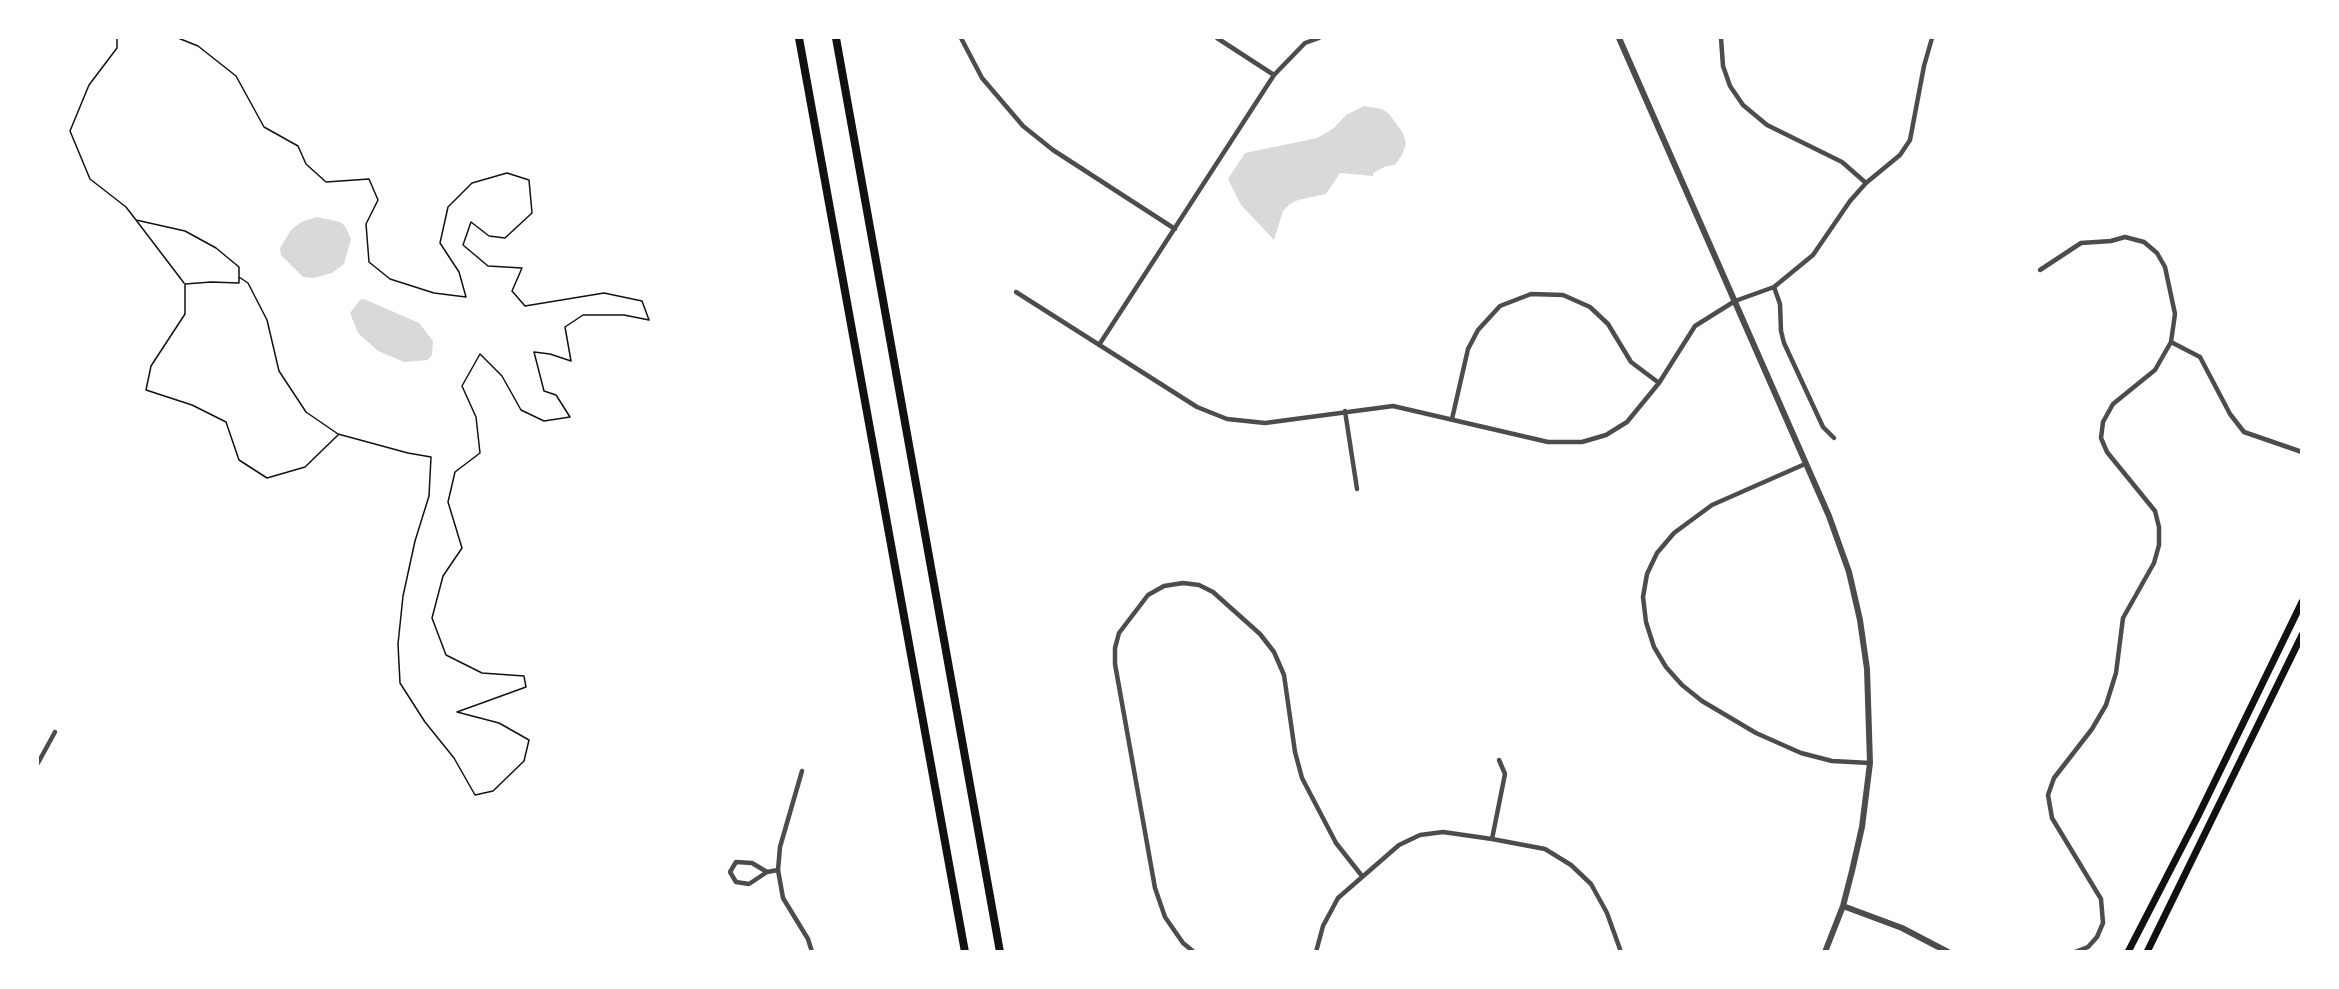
<!DOCTYPE html>
<style>
body{margin:0}
#map{position:relative;width:2339px;height:989px;overflow:hidden;background:#fff;font-family:"PT Sans Narrow",sans-serif}
canvas{display:block}
.frame{position:absolute;inset:0;border:39px solid #fff;pointer-events:none}
</style>
<div id="map">
<canvas width="2339" height="989"></canvas>
<div class="frame"></div>
</div>
<script>
const ctx = document.querySelector('canvas').getContext('2d');
ctx.lineJoin = 'round';
function fillPath(path, color) { ctx.fillStyle = color; ctx.fill(path, 'evenodd'); }
const poly = rows => new Path2D(rows.map(r => 'M' + r).join(''));
function strokePath(path, color, width, dash) { ctx.strokeStyle = color; ctx.lineWidth = width; ctx.lineCap = dash ? 'butt' : 'round'; ctx.setLineDash(dash || []); ctx.stroke(path); }
fillPath(poly([
 [1364,106,1382,109,1389,114,1403,133,1406,144,1402,155,1395,165,1386,166,1373,173,1373,176,1340,173,1326,194,1298,200,1290,204,1283,211,1274,240,1241,205,1228,179,1245,153,1317,138,1334,128,1346,115],
 [317,217,340,222,345,226,351,239,344,264,332,273,314,278,303,277,281,255,280,248,291,230,301,222],
 [364,299,419,323,433,341,432,355,428,360,404,362,378,351,358,333,350,313,360,300]
]), '#d9d9d9');
strokePath(poly([
 [117,38,117,48,89,85,70,131,90,179,126,207,136,220,185,231,216,248,239,267,239,277,248,283,267,320,279,371,306,412,338,434,408,453,431,457,429,496,415,541,403,596,398,644,400,683,425,722,454,758,475,795,493,791,524,761,529,740,499,723,457,712,526,687,524,676,482,673,446,655,432,618,443,576,462,548,448,502,455,472,480,453,476,417,462,386,480,354,502,376,521,410,544,421,570,417,556,395,544,391,534,352,550,354,571,361,565,327,583,315,624,315,649,320,642,301,604,293,525,306,512,291,522,268,488,266,463,245,471,222,489,236,505,238,532,213,529,180,507,173,472,183,448,207,440,243,459,272,466,297,434,293,390,279,369,262,366,224,378,200,369,179,326,182,306,164,298,146,264,127,236,76,198,46,178,38],
 [136,220,184,283],
 [239,277,239,283,211,282,185,284,185,314,151,366,146,390,192,405,226,422,239,460,267,478,305,467,338,435]
]), '#111', 1.5);
strokePath(poly([
 [961,38,982,78,1023,126,1053,150,1175,229],
 [1217,38,1274,75],
 [1721,38,1723,66,1730,86,1743,105,1767,125,1842,162,1866,183],
 [2040,270,2081,243,2111,241,2125,237,2144,242,2157,253,2165,267,2175,314,2171,342,2155,370,2113,404,2103,422,2101,438,2107,452,2155,511,2159,527,2159,545,2154,563,2123,618,2116,673,2106,705,2092,729,2054,778,2048,795,2052,818,2101,899,2103,923,2097,937,2088,947,2075,952],
 [1774,287,1780,304,1781,331,1784,343,1823,427,1834,438],
 [1016,292,1197,407,1227,419,1265,423,1393,406,1548,442,1582,442,1606,435,1627,422,1659,383,1695,326,1735,301,1774,287,1813,255,1850,201,1866,183,1900,155,1910,140,1924,66,1932,38],
 [2171,342,2200,357,2230,414,2244,432,2302,452],
 [1099,345,1274,75,1305,43,1319,38],
 [1345,411,1357,489],
 [1452,419,1468,349,1478,330,1500,306,1531,294,1563,295,1590,307,1608,324,1631,362,1659,383],
 [1805,464,1712,505,1674,533,1657,553,1647,574,1643,597,1646,622,1654,647,1666,667,1682,685,1702,701,1756,733,1801,753,1832,761,1870,763],
 [38,763,55,732],
 [802,771,780,847,778,870,783,898,808,939,812,952],
 [1492,839,1505,774,1499,760],
 [767,872,749,884,736,882,730,872,736,862,752,863,767,872,778,870],
 [1194,952,1183,943,1165,917,1155,888,1115,664,1115,648,1119,633,1148,595,1164,586,1183,583,1199,585,1213,592,1260,634,1274,652,1284,675,1295,752,1302,778,1336,843,1362,876],
 [1316,952,1323,926,1338,898,1399,845,1420,835,1443,832,1492,839,1545,849,1571,865,1591,884,1607,913,1621,952]
]), '#4c4c4c', 4.5);
strokePath(poly([
 [1619,38,1829,516,1849,572,1860,620,1867,669,1870,763,1862,827,1852,871,1843,906,1825,952],
 [1843,906,1902,928,1948,952]
]), '#4c4c4c', 6);
strokePath(poly([
 [2128,952,2198,816,2302,602],
 [2147,952,2302,635]
]), '#111', 7);
strokePath(poly([
 [799,38,965,952],
 [836,38,1000,952]
]), '#111', 8);
</script>
